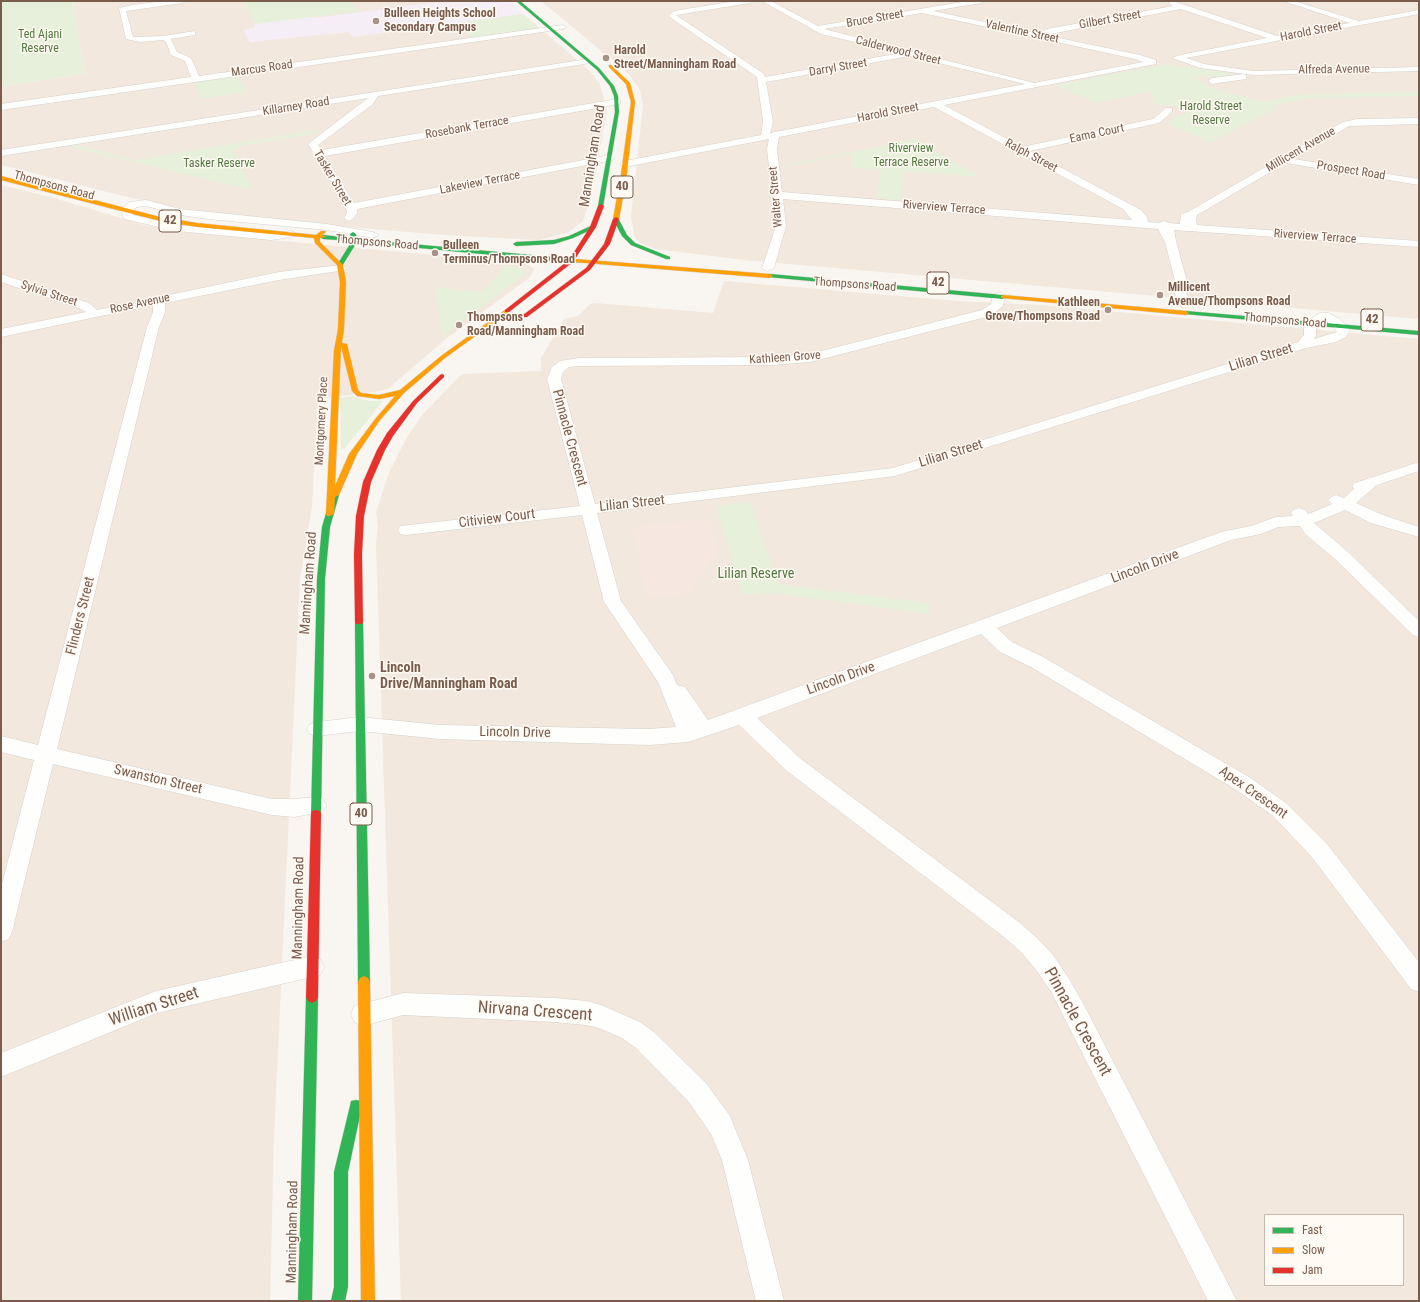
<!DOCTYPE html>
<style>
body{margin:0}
#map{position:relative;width:1420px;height:1302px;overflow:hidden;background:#f9f5f0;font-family:"Roboto Condensed",sans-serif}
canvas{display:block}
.frame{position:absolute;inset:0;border:2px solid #7a5c4d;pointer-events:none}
.legend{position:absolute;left:1264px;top:1214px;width:140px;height:72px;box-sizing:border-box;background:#fffaf3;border:1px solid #cabbb1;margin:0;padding:5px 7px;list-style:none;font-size:12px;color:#7a5c4d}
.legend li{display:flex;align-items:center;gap:8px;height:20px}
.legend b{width:20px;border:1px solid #cabbb1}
</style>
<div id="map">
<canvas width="1420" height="1302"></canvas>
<div class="frame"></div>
<ul class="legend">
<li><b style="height:5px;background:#30b455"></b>Fast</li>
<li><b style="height:5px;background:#ff9f0a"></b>Slow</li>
<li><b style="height:5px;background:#e5322d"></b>Jam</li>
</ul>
</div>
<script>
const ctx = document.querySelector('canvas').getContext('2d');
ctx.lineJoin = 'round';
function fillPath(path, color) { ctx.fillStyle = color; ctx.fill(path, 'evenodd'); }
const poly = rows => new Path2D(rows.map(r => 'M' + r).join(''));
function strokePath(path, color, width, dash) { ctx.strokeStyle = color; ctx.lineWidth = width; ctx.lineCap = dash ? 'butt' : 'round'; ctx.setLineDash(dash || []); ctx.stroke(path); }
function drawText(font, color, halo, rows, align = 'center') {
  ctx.font = font + ' "Roboto Condensed",sans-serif'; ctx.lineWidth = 3; ctx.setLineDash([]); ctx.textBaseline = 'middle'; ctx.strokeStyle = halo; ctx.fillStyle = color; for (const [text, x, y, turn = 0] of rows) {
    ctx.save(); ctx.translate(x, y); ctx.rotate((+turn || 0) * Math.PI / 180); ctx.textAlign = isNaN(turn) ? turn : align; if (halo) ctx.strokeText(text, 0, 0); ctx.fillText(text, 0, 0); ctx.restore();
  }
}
fillPath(poly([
 [72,1,508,1,590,71,600,85,607,110,592,192,583,221,569,232,539,240,443,235,327,225,194,211,127,197,1,165,1,86,85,74],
 [541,1,1419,1,1419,319,744,260,656,249,641,243,635,238,631,217,643,105,640,90,628,73],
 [1,185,54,198,144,225,183,232,522,263,529,265,534,269,532,274,529,278,447,338,389,388,380,391,318,399,312,506,300,579,274,1135,270,1301,1,1301],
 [724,281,958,301,1040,305,1419,339,1419,1301,401,1301,376,544,378,526,376,513,382,493,388,475,407,437,423,414,462,374,541,371,541,358,564,319,578,316,590,304,595,303,713,313],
 [1265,1215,1403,1215,1403,1285,1265,1285]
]), '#f2e8de');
fillPath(poly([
 [709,519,719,553,693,581,693,593,646,598,633,527]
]), '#f6e8e1');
fillPath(poly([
 [445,1,508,1,523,14,353,37,348,32,250,42,243,30,254,28,255,24,311,16,314,18]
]), '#f6eef6');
fillPath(poly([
 [1,1,56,1,57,2,72,1,85,74,1,86],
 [244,1,350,1,359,11,255,24],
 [523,14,538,27,472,38,457,23],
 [1167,64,1235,74,1224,77,1202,76,1196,79,1199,82,1211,88,1262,102,1302,94,1419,92,1419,96,1308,98,1271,106,1276,108,1210,143,1168,123,1174,118,1185,114,1186,111,1174,106,1153,104,1152,91,1096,103,1056,85],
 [238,76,247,92,201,99,194,82],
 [321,129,314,134,241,146,234,151,252,188,248,189,69,147,77,145,135,160],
 [916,139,980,177,904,171,900,201,876,198,881,170,854,168,850,154,785,167,785,165],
 [505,266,519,268,526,273,442,337,436,287,482,292],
 [352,396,369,401,383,401,345,448,341,449,340,398],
 [750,502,778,584,929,603,930,614,772,593,743,595,716,506]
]), '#e7f0db');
const street = poly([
 [164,1,186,1,182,3,126,11,133,37,164,36,195,31,195,35,171,39,177,52,191,58,199,76,563,25,567,27,563,29,1,110,1,104,191,77,185,61,171,55,166,42,163,40,140,42,126,39,119,8,132,5,164,1],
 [736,1,754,1,750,3,676,15,764,74,765,77,901,53,821,34,762,1,771,1,818,26,968,1,985,1,981,3,933,11,1037,33,1047,29,1173,6,1168,3,1173,1,1277,36,1350,23,1283,1,1294,1,1359,21,1419,10,1419,14,1186,58,1204,64,1253,71,1419,67,1419,71,1253,75,1200,68,1172,58,1180,55,1267,38,1181,9,1045,35,1140,55,1156,60,1156,64,944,105,1022,147,1153,119,1166,108,1172,108,1172,112,1159,123,1030,151,1141,210,1147,217,1148,222,1159,223,1164,221,1169,223,1180,224,1181,214,1188,212,1343,122,1357,119,1419,118,1419,124,1349,126,1294,159,1419,179,1419,185,1286,163,1197,215,1196,220,1197,225,1419,241,1419,247,1174,230,1176,241,1188,285,1187,294,1190,304,1184,308,1178,304,1175,294,1176,285,1165,242,1158,229,783,199,786,226,774,268,768,271,764,270,762,268,776,226,767,149,769,139,625,167,620,164,625,161,761,135,763,122,757,77,668,16,674,11,736,1],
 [922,13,1135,59,1143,62,1034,83,824,29,922,13],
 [910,56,1025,84,770,133,773,122,766,82,910,56],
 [934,107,1123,209,1132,220,782,192,777,149,779,137,934,107],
 [588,59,592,61,591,63,378,96,373,104,318,145,322,150,617,99,620,100,620,104,325,156,354,203,610,155,613,156,615,158,613,160,357,209,357,213,354,218,349,221,344,218,347,213,346,207,316,157,312,154,313,152,308,144,368,98,1,156,1,150,588,59],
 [1243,74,1246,75,1246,79,1212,84,1208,81,1212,78,1243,74],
 [146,200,180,209,327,224,373,232,379,235,373,238,327,230,208,219,180,215,146,206,137,207,132,211,133,215,177,225,271,234,291,231,297,234,291,237,271,240,177,231,124,219,121,210,122,208,130,202,146,200],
 [341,265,347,268,345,270,279,280,165,303,165,312,159,327,57,749,272,799,294,799,316,797,323,799,326,805,323,811,316,813,294,817,272,815,53,764,12,932,9,939,1,942,1,888,34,760,1,752,1,736,38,745,147,327,153,312,153,305,1,337,1,329,86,312,81,309,1,282,1,274,89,303,97,310,279,272,341,265],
 [999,292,1005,296,1003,306,990,316,810,362,773,365,579,366,569,367,563,372,561,379,595,504,893,468,1298,342,1304,335,1304,325,1306,322,1320,313,1328,313,1340,319,1348,327,1350,330,1346,337,1336,342,1306,348,895,476,597,513,621,601,673,675,677,685,685,687,708,720,1221,532,1251,526,1276,517,1293,516,1291,513,1293,510,1299,508,1305,510,1308,514,1311,513,1332,504,1328,500,1331,497,1336,495,1344,498,1354,489,1352,486,1355,483,1419,462,1419,471,1377,485,1356,503,1383,515,1419,527,1419,537,1371,523,1345,510,1314,523,1347,551,1419,621,1419,637,1413,635,1335,559,1305,534,1300,526,1278,527,1261,534,1231,540,997,628,1012,642,1043,657,1249,777,1286,803,1327,844,1419,962,1419,992,1411,989,1311,856,1272,815,1235,789,1031,667,1000,652,981,634,757,718,801,759,1020,923,1037,938,1053,955,1068,977,1084,1005,1237,1301,1208,1301,1066,1021,1052,993,1037,971,1021,952,1004,937,787,771,739,725,688,742,649,745,440,739,360,731,317,736,310,734,307,729,310,724,317,722,360,717,440,725,649,729,676,727,658,682,604,602,582,515,406,535,400,534,398,530,400,526,580,506,547,379,552,367,560,361,579,358,773,357,810,354,982,310,991,304,993,296,999,292],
 [1325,321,1332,325,1337,332,1314,339,1316,335,1316,326,1325,321],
 [312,956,320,959,324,967,320,975,157,1013,1,1077,1,1053,156,991,312,956],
 [403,993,555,998,586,1001,601,1005,640,1022,654,1032,706,1083,730,1116,748,1160,784,1301,756,1301,722,1160,711,1134,688,1101,636,1048,622,1038,599,1028,586,1025,555,1022,403,1015,363,1026,354,1022,351,1014,354,1006,403,993]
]);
const fast = poly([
 [516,1,520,1,599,68,614,86,618,96,619,112,603,207,598,206,615,112,614,96,610,86,597,70,516,1],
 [614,218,618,218,627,235,635,243,670,257,670,259,666,259,631,245,622,236,613,219,614,218],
 [593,225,596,227,595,228,573,238,554,244,516,246,513,244,516,242,554,240,569,236,593,225],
 [353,232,356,234,357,239,575,259,578,261,575,263,357,242,342,266,338,266,337,265,352,241,323,239,320,237,323,235,351,238,350,234,353,232],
 [770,274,1003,295,1006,297,1003,299,768,277,768,275,770,274],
 [1186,311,1419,331,1419,335,1184,314,1183,313,1186,311],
 [332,493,338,493,339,495,330,527,325,579,321,814,320,817,316,818,312,817,311,814,317,579,322,527,332,493],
 [359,619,363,622,370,982,368,986,364,988,360,986,358,982,355,622,359,619],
 [312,991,316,993,318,997,312,1301,298,1301,306,997,308,993,312,991],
 [356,1100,361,1101,362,1106,348,1172,348,1287,345,1301,331,1301,334,1287,334,1172,350,1106,351,1101,356,1100]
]);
const slow = poly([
 [609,65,611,65,630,83,635,102,626,181,619,219,616,221,613,219,620,181,631,102,626,84,609,67,609,65],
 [1,176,160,217,197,223,316,235,321,231,325,231,326,232,322,235,326,237,320,238,320,242,343,265,346,282,344,329,342,343,347,344,358,390,361,393,379,395,400,390,441,356,505,310,510,311,445,358,404,393,380,420,357,454,339,495,335,497,334,514,330,516,327,516,326,514,334,351,338,329,340,282,337,265,315,243,314,238,197,227,160,221,1,180,1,176],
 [341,346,352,391,357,396,379,399,395,396,376,418,349,454,335,486,341,346],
 [575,259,770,274,773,276,770,278,573,262,573,260,575,259],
 [1003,295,1186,311,1189,313,1186,315,1001,298,1001,296,1003,295],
 [364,976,368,978,370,982,375,1301,361,1301,358,982,360,978,364,976]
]);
const jam = poly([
 [601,204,604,206,596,227,573,262,509,312,505,312,505,310,569,260,590,227,598,206,601,204],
 [616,217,619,219,610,244,590,270,527,317,523,317,523,315,586,268,604,244,613,219,616,217],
 [442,374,444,375,444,377,417,403,393,436,385,450,371,482,364,516,362,554,363,622,362,624,356,624,355,622,354,554,356,516,363,482,377,450,387,433,413,401,440,375,442,374],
 [316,810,320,811,321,814,318,997,316,1001,312,1003,308,1001,306,997,311,814,312,811,316,810]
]);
strokePath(street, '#d7d1cb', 1);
strokePath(fast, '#d9d2cb', 1);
strokePath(slow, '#d9d2cb', 1);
strokePath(jam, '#d9d2cb', 1);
fillPath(street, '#fefefd');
fillPath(fast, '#30b455');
fillPath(slow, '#ff9f0a');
fillPath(jam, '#e5322d');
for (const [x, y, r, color] of [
 [376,21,4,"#a69286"],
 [606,58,4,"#a69286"],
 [435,253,4,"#a69286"],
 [1160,295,4,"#a69286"],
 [1108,310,4,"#a69286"],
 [459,325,4,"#a69286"],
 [372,676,4,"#a69286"]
]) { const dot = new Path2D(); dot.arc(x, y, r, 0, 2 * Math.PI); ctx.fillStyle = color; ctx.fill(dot); strokePath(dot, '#fffaf3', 1.5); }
drawText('bold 12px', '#7a5c4d', '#fffaf3', [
 ["Bulleen Heights School",384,14],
 ["Secondary Campus",384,28],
 ["Harold",614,51],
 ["Street/Manningham Road",614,65],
 ["Bulleen",443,246],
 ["Terminus/Thompsons Road",443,260],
 ["Millicent",1168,288],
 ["Avenue/Thompsons Road",1168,302],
 ["Kathleen",1100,303,"right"],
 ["Grove/Thompsons Road",1100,317,"right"],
 ["Thompsons",467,318],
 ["Road/Manningham Road",467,332]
], 'left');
drawText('12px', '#7a5c4d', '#fffaf3', [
 ["Bruce Street",875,19,-10],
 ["Gilbert Street",1110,20,-10],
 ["Valentine Street",1022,32,12],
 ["Harold Street",1311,32,-11],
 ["Calderwood Street",898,51,14],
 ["Darryl Street",838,68,-10],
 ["Marcus Road",262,69,-8],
 ["Alfreda Avenue",1334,70,-1],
 ["Killarney Road",296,107,-9],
 ["Harold Street",888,113,-11],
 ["Rosebank Terrace",467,128,-10],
 ["Eama Court",1097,134,-12],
 ["Millicent Avenue",1301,150,-30],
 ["Ralph Street",1031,156,28],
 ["Prospect Road",1351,171,9],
 ["Tasker Street",332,178,59],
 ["Lakeview Terrace",480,183,-11],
 ["Thompsons Road",54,186,15],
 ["Walter Street",776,197,-95],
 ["Riverview Terrace",944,208,4],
 ["Riverview Terrace",1315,237,4],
 ["Thompsons Road",377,243,5],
 ["Thompsons Road",855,285,4],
 ["Sylvia Street",49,294,18],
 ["Rose Avenue",140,304,-12],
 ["Thompsons Road",1285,321,5],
 ["Kathleen Grove",785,358,-4],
 ["Montgomery Place",322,421,-87]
]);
drawText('12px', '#537a41', '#fffaf3', [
 ["Ted Ajani",40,35],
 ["Reserve",40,49],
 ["Harold Street",1211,107],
 ["Reserve",1211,121],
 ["Riverview",911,149],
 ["Terrace Reserve",911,163],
 ["Tasker Reserve",219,164]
]);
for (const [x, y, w] of [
 [622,187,22],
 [170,221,22],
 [938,283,22],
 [1372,320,22],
 [361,814,22]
]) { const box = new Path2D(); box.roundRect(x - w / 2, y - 11, w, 22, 3); ctx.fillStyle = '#fffaf3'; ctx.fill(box); strokePath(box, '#7a5c4d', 1); }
drawText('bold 13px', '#7a5c4d', null, [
 ["40",622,187],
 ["42",170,221],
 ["42",938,283],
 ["42",1372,320],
 ["40",361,814]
]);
drawText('14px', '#7a5c4d', '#fffaf3', [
 ["Manningham Road",593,156,-81],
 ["Lilian Street",1261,358,-17],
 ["Pinnacle Crescent",569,438,75],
 ["Lilian Street",951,454,-17],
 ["Lilian Street",632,504,-6],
 ["Citiview Court",497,519,-7],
 ["Lincoln Drive",1145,567,-21],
 ["Manningham Road",309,583,-86],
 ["Flinders Street",81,616,-76],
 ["Lincoln Drive",841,679,-20],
 ["Lincoln Drive",515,733,1],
 ["Swanston Street",158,780,13],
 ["Apex Crescent",1253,793,35],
 ["Manningham Road",299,908,-89],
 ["Manningham Road",293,1232,-89]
]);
drawText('14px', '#537a41', '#fffaf3', [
 ["Lilian Reserve",756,574]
]);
drawText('bold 14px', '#7a5c4d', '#fffaf3', [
 ["Lincoln",380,668],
 ["Drive/Manningham Road",380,684]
], 'left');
drawText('17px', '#7a5c4d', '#fffaf3', [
 ["William Street",154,1007,-18],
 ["Nirvana Crescent",535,1012,4],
 ["Pinnacle Crescent",1077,1022,61]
]);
</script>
